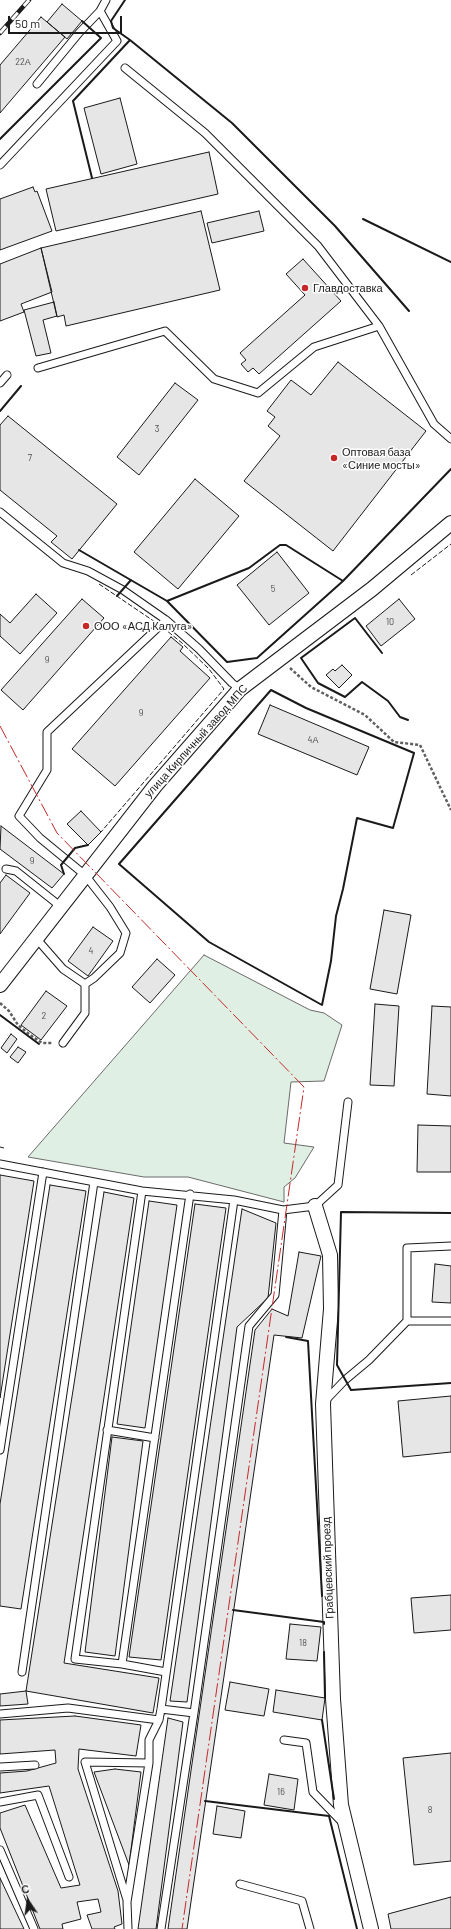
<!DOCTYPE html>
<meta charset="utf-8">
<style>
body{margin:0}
#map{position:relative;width:451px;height:1929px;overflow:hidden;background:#fff;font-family:Barlow,sans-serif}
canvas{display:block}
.north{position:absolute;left:8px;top:1881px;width:40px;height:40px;-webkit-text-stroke:3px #fff;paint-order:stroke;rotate:347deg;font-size:11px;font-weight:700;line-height:16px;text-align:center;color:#1a1a1a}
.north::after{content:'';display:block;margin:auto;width:14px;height:18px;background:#1a1a1a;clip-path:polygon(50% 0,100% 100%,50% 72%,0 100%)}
.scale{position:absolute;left:8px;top:16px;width:114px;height:18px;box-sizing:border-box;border:2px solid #1a1a1a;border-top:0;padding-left:5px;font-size:12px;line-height:14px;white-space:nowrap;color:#1a1a1a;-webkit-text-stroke:3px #fff;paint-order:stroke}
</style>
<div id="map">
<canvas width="451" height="1929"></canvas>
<div class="north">С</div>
<div class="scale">50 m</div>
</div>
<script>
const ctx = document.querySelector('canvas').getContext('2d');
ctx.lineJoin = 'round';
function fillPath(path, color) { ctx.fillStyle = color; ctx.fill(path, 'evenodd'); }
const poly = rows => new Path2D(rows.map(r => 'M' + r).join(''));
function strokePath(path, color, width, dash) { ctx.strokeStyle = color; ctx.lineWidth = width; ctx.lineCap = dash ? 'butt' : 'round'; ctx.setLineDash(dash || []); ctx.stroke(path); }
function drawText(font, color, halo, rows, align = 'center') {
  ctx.font = font + ' Barlow,sans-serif'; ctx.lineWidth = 3; ctx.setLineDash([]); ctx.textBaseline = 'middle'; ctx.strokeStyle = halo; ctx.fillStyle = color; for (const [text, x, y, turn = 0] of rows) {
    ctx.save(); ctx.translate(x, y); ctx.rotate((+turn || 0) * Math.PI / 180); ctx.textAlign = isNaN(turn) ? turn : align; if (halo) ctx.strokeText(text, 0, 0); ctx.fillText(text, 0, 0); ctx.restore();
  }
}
const green = poly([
 [204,955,310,1010,324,1013,342,1025,324,1081,291,1082,284,1143,314,1147,295,1178,284,1187,284,1202,188,1177,144,1177,28,1157,204,955]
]);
fillPath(green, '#e0efe3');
strokePath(green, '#6a6a6a', 1);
const building = poly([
 [62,4,82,21,67,39,47,22,62,4],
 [41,17,65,37,0,113,0,65,41,17],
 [120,98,137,164,101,174,84,108,120,98],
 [209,152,218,194,56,231,46,189,209,152],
 [33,187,35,192,37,191,52,231,0,250,0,199,33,187],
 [201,211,220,290,66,326,64,315,57,317,41,248,201,211],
 [259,211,264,231,212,243,207,223,259,211],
 [41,248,52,292,21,304,24,312,0,321,0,264,41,248],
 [303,259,341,301,259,374,253,368,248,372,241,364,246,360,240,353,305,295,286,274,303,259],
 [54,302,57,316,43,320,51,353,36,356,24,310,54,302],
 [338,362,426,431,333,551,244,481,280,436,268,426,275,417,267,411,291,380,311,395,338,362],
 [175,383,198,400,139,475,117,457,175,383],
 [8,416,117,504,72,559,51,542,57,536,0,490,0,425,8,416],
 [195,479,239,516,178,589,134,552,195,479],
 [277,552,309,593,269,625,237,585,277,552],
 [36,594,57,613,20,654,0,636,0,614,10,623,36,594],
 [82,599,104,618,23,710,1,690,82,599],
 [399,599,415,619,381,646,366,626,399,599],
 [171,637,183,647,180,651,210,678,115,786,72,749,171,637],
 [342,665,352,675,339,688,326,675,333,669,335,671,342,665],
 [270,705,369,747,357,775,258,734,270,705],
 [81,811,101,832,88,845,67,824,81,811],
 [1,826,64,874,52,888,0,849,1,826],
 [6,875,30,893,0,934,0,883,6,875],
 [384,910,411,915,397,994,370,989,384,910],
 [93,927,113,941,88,976,68,961,93,927],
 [157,959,175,975,150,1003,132,987,157,959],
 [46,991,67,1006,41,1040,21,1025,46,991],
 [375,1004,399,1006,394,1086,370,1085,375,1004],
 [432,1006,451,1007,451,1096,427,1094,432,1006],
 [11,1034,17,1039,7,1053,1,1048,11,1034],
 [18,1047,26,1052,18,1063,10,1057,18,1047],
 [418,1125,451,1126,451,1172,417,1172,418,1125],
 [0,1175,34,1181,0,1398,0,1175],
 [50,1185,86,1191,21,1609,0,1606,0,1504,50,1185],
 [104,1192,134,1198,64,1663,159,1678,153,1713,26,1691,104,1192],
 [149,1201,177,1205,145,1428,117,1424,149,1201],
 [195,1204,226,1208,161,1660,129,1657,195,1204],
 [242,1209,276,1223,268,1298,237,1327,187,1702,170,1701,242,1209],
 [299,1252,321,1256,302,1338,274,1335,187,1929,168,1929,255,1330,272,1309,288,1316,299,1252],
 [435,1264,451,1266,451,1303,432,1302,435,1264],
 [451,1396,451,1452,403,1457,398,1401,451,1396],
 [112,1437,143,1441,115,1656,85,1652,112,1437],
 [451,1595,451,1630,414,1633,411,1598,451,1595],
 [290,1624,321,1627,317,1661,286,1659,290,1624],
 [230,1682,269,1689,264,1716,225,1710,230,1682],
 [276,1690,325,1698,322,1720,273,1712,276,1690],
 [26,1691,28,1704,0,1706,0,1694,26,1691],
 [75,1716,141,1725,136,1756,79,1749,78,1769,118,1891,122,1924,114,1927,115,1929,92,1929,87,1915,101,1912,98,1899,77,1902,81,1919,62,1924,63,1929,40,1929,0,1828,0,1813,25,1805,61,1888,80,1885,49,1786,0,1793,0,1773,27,1771,56,1763,55,1750,0,1754,0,1720,75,1716],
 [168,1718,183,1722,156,1929,138,1929,168,1718],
 [451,1753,451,1861,414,1865,403,1758,451,1753],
 [115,1769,141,1772,129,1865,94,1772,115,1769],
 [269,1774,298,1779,294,1810,264,1805,269,1774],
 [217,1806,245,1811,241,1838,213,1834,217,1806],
 [0,1878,24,1929,0,1929,0,1878],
 [451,1897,451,1929,391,1929,388,1914,451,1897]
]);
fillPath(building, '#e6e6e6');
strokePath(building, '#1a1a1a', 1);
const lane = poly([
 [125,68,205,133,318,246,379,326,434,424,451,439],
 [37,84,79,33,100,11],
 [0,165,117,41,100,11,106,0],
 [38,368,165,331,214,379,258,393,314,347,379,326],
 [0,383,7,375],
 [0,512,63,563,88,571,123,590,166,620,199,649,232,683,240,689],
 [6,869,16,871,60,906],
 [35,937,63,969,85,984,94,978,120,953,126,933,110,907,85,875,40,838,19,816,47,770,47,732,166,620],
 [63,1043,85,1013,85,984],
 [0,1164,142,1191,234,1200,283,1210,275,1295,249,1326,194,1713,161,1929],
 [142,1191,75,1659,122,1664,166,1672],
 [283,1210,315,1206,338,1185,348,1102],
 [407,1321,451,1321],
 [324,1402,345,1380,369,1360,407,1321,407,1248,451,1246],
 [107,1430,155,1438],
 [0,1450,43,1172],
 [122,1664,190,1194],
 [22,1672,94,1182],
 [161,1709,194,1713],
 [0,1714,68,1708,159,1720],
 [284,1740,306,1743,313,1792,342,1822],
 [0,1767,35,1765],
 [0,1802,38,1795,69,1877],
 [0,1850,34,1929],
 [240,1884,302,1901,310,1929],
 [127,1900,85,1762,149,1763],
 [128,1929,127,1902,149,1763,149,1740,159,1720,161,1709,234,1200]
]);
const street = poly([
 [0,985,155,786,240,689,372,589,451,523],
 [315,1206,330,1255,331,1309,323,1404,333,1699,341,1805,371,1929]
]);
strokePath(lane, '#1a1a1a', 9);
strokePath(street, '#1a1a1a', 16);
strokePath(poly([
 [290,668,311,687,365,715,394,742,420,745,451,810],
 [0,1003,9,1011,18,1025,29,1034,42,1043,53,1043]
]), '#5f5f5f', 2.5, [3, 2]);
strokePath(lane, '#fff', 7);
strokePath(street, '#fff', 14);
const rail = poly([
 [0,33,29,0]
]);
strokePath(rail, '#1a1a1a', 4.5);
strokePath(rail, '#fff', 3, [9]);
strokePath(poly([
 [411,575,451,544],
 [99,584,161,626,182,643,209,669,224,689,101,832],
 [0,1147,4,1148]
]), '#1a1a1a', 1, [5, 2]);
strokePath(poly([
 [130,40,232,123,335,226,409,311],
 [0,139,101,38,82,21],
 [92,178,73,101,130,40,113,28,111,21,125,0],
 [363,219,451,262],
 [0,411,21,386],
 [79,550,167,601,227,662,257,658,343,581,451,469],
 [117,596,131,580],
 [167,601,249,568,280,545,286,545,343,581],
 [382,653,355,618,301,658,318,683,345,697,362,682,388,701,400,717,408,720],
 [271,690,306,708,414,753,393,828,357,818,343,889,336,916,331,961,322,1005,209,942,119,864,271,690],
 [64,874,61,865,75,848,88,845],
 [0,1015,39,1044],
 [451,1213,341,1212,337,1365,351,1390,451,1383],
 [286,1337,308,1341,322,1596],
 [233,1610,324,1622,324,1624],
 [324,1652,325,1698],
 [322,1720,334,1799],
 [205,1801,329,1816,357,1929]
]), '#1a1a1a', 2);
strokePath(poly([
 [0,726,57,833,304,1087,182,1929]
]), '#c62828', 1, [14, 3, 2, 3]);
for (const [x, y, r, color] of [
 [305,288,4,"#c62828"],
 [334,458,4,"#c62828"],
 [86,626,4,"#c62828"]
]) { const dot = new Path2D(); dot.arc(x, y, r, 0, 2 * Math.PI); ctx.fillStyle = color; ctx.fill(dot); strokePath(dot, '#fff', 1.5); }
drawText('9px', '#4d4d4d', null, [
 ["22А",23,62],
 ["3",157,429],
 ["7",30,458],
 ["5",273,589],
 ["10",390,622],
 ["9",47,660],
 ["9",141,713],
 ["4А",313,740],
 ["9",32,861],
 ["4",91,951],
 ["2",44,1016],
 ["18",303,1643],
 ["16",281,1792],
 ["8",430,1810]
]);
drawText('11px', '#1a1a1a', '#fff', [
 ["Главдоставка",313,288],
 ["Оптовая база",342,452],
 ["«Синие мосты»",342,465],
 ["ООО «АСД Калуга»",94,626]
], 'left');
drawText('11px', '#1a1a1a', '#fff', [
 ["улица Кирпичный завод МПС",196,741,-48],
 ["Грабцевский проезд",328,1568,-92]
]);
</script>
